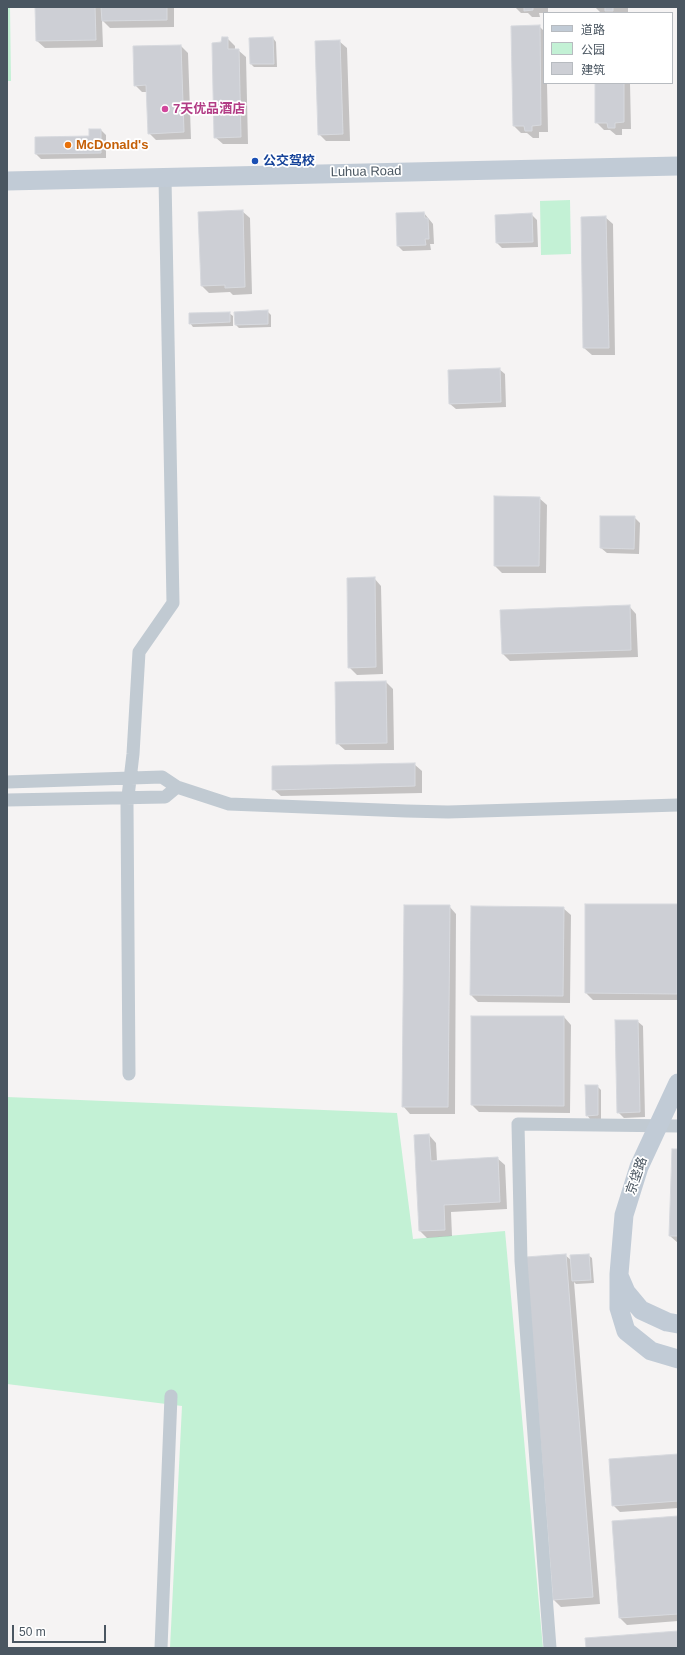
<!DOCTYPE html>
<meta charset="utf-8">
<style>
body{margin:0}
#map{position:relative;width:685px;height:1655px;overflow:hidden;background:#f5f3f3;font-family:Arial,"Noto Sans SC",sans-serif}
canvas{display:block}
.frame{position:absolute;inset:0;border:8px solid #4a5661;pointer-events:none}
.legend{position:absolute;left:543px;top:12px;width:130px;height:72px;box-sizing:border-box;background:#fff;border:1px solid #b7bbc0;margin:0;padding:5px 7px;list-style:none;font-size:12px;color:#4a5661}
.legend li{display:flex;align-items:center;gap:8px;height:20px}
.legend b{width:20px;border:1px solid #b7bbc0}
.scale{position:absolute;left:12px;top:1625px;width:94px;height:18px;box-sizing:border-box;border:2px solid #4a5661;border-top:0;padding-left:5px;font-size:12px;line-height:14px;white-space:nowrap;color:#4a5661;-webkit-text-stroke:3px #fff;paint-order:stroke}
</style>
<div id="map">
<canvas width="685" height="1655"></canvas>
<div class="frame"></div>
<ul class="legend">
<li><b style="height:5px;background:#c1cbd6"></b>道路</li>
<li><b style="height:11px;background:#c3f1d5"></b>公园</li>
<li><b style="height:11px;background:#cdcfd5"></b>建筑</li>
</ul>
<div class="scale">50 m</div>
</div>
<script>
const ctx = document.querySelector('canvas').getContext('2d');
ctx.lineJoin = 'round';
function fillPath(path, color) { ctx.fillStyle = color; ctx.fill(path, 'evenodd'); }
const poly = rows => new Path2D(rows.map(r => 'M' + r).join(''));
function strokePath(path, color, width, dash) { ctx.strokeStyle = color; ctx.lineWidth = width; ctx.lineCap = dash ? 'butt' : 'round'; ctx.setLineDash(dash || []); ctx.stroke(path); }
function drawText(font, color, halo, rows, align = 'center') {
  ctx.font = font + ' Arial,"Noto Sans SC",sans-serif'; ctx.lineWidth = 3.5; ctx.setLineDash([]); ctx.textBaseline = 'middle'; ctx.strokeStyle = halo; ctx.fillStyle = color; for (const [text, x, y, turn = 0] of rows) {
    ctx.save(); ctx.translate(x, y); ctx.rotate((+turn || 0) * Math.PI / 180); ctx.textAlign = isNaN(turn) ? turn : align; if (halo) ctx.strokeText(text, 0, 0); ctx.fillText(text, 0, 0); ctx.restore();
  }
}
fillPath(poly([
 [7,7,10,7,11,81,7,81],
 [570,200,571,254,541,255,540,201],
 [7,1097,397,1113,413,1239,505,1231,543,1648,170,1648,182,1406,7,1384]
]), '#c3f1d5');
fillPath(poly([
 [36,7,174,7,174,27,110,28,102,20,103,47,45,48,37,41],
 [515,7,548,7,548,13,539,13,540,17,532,17,528,13,521,13],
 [595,7,628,7,628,13,601,13],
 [539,26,544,31,544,83,547,83,548,132,539,132,539,138,533,138,527,133,521,133,514,126],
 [227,38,235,46,235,50,238,50,246,57,248,144,223,144,215,137,222,43],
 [273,38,276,42,277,67,254,67,251,64],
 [339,41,347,48,350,141,326,141,319,134],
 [181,46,188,53,191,139,156,140,149,133,148,92,142,92,135,85],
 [596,83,630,83,631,129,622,129,622,135,616,135,610,130,604,130,596,122],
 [101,130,106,135,106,158,41,159,36,154,90,137],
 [242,211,250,218,252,294,233,295,230,292,209,293,202,286],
 [424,213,433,224,434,244,430,244,431,250,403,251,398,246],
 [531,214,537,220,538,247,502,248,497,243],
 [605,217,613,224,615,355,592,355,584,348,582,218],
 [267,311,271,315,271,327,239,328,236,325],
 [229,313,233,316,233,326,193,327,190,323],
 [499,369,505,374,506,407,456,409,450,404,449,371],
 [539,498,547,505,546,573,502,573,495,566],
 [601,517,634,517,640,523,639,554,607,553,601,548],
 [374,578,381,586,383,674,357,675,349,667],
 [629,606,636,614,638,657,510,661,503,654,501,611],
 [386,682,393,689,394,750,345,750,337,743],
 [414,764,422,771,422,793,281,796,273,789],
 [678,905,678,1000,593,1000,586,993],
 [449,906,456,914,455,1114,410,1114,403,1106],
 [563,908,571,915,570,1003,478,1002,471,995],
 [564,1017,571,1025,570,1113,479,1112,472,1105],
 [637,1021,643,1026,645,1117,624,1118,618,1112],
 [597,1086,601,1090,601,1119,590,1119,587,1115],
 [429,1135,436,1143,437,1161,497,1158,505,1165,507,1209,451,1212,452,1236,427,1238,420,1231],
 [678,1150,678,1243,670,1236],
 [565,1255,571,1260,588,1255,592,1258,594,1283,576,1284,574,1282,600,1604,561,1607,554,1600,527,1258],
 [678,1455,678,1508,620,1512,613,1505],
 [678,1517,678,1621,627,1625,620,1618]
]), '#0003');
const building = poly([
 [35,7,95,7,96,40,36,41,35,7],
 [101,7,167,7,167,20,102,21,101,7],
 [524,7,533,7,533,10,524,11,524,7],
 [594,7,613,7,613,11,605,11,605,7,594,7],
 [540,25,541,125,532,126,532,131,525,131,524,126,513,126,511,26,540,25],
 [222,37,228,37,228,49,239,49,241,137,214,138,212,43,221,42,222,37],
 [273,37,274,64,250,64,249,38,273,37],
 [340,40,343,134,318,135,315,41,340,40],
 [181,45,184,132,148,134,146,85,134,86,133,46,181,45],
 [595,83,624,83,624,122,615,123,615,128,608,128,607,123,595,123,595,83],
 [89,129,101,129,101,153,35,154,35,137,89,136,89,129],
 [243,210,245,287,225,288,225,285,201,286,198,212,243,210],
 [424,212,425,218,428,218,429,239,425,239,426,245,397,246,396,213,424,212],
 [532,213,533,242,496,243,495,215,532,213],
 [606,216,609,348,583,348,581,217,606,216],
 [268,310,268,324,235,325,234,312,268,310],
 [230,312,230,322,189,324,189,313,230,312],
 [500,368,501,402,449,404,448,370,500,368],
 [494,496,540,497,539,566,494,566,494,496],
 [600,516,635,516,634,549,600,548,600,516],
 [375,577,376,667,348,668,347,578,375,577],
 [630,605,631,650,502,654,500,610,630,605],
 [386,681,387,743,336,744,335,682,386,681],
 [415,763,415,786,272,790,272,766,415,763],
 [585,904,678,904,677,994,585,993,585,904],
 [404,905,450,905,448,1107,402,1107,404,905],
 [471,906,564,907,563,996,470,995,471,906],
 [471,1016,564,1016,564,1106,471,1105,471,1016],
 [615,1020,638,1020,640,1112,617,1113,615,1020],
 [585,1085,598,1085,598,1115,586,1116,585,1085],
 [429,1134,431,1161,498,1157,500,1202,444,1205,445,1230,419,1231,414,1135,429,1134],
 [672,1149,678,1149,678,1236,669,1236,672,1149],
 [566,1254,593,1597,553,1600,526,1257,566,1254],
 [589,1254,591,1280,572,1281,570,1255,589,1254],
 [678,1454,678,1501,612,1506,609,1459,678,1454],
 [678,1516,678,1614,619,1618,612,1521,678,1516],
 [678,1631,678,1648,586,1648,585,1638,678,1631]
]);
fillPath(building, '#cdcfd5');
strokePath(building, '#d7d9de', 1);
strokePath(poly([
 [7,782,162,777,177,787,229,804,406,811,448,812,678,805],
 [7,800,165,797,177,787],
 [129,1074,127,805,133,754,139,652,173,603,165,178],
 [161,1648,171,1396],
 [550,1648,521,1261,518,1124,678,1126]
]), '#c1cad2', 13);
strokePath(poly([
 [7,181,678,166],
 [678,1083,639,1167,624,1215,619,1274,619,1308,626,1331,651,1351,678,1359],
 [620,1278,626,1292,641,1310,667,1322,678,1324]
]), '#c1cbd6', 19);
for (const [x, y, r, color] of [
 [165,109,4,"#d1479c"],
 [68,145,4,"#e8710a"],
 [255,161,4,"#1a4fb4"]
]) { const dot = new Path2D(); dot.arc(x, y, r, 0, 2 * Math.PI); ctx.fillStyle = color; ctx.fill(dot); strokePath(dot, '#fff', 1.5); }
drawText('bold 13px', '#b23c85', '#fff', [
 ["7天优品酒店",173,109]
], 'left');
drawText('bold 13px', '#c56008', '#fff', [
 ["McDonald's",76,145]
], 'left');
drawText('bold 13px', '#164399', '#fff', [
 ["公交驾校",263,161]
], 'left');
drawText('13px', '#4a5661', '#fff', [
 ["Luhua Road",366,172,-1],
 ["京垡路",637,1176,-71]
]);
</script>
